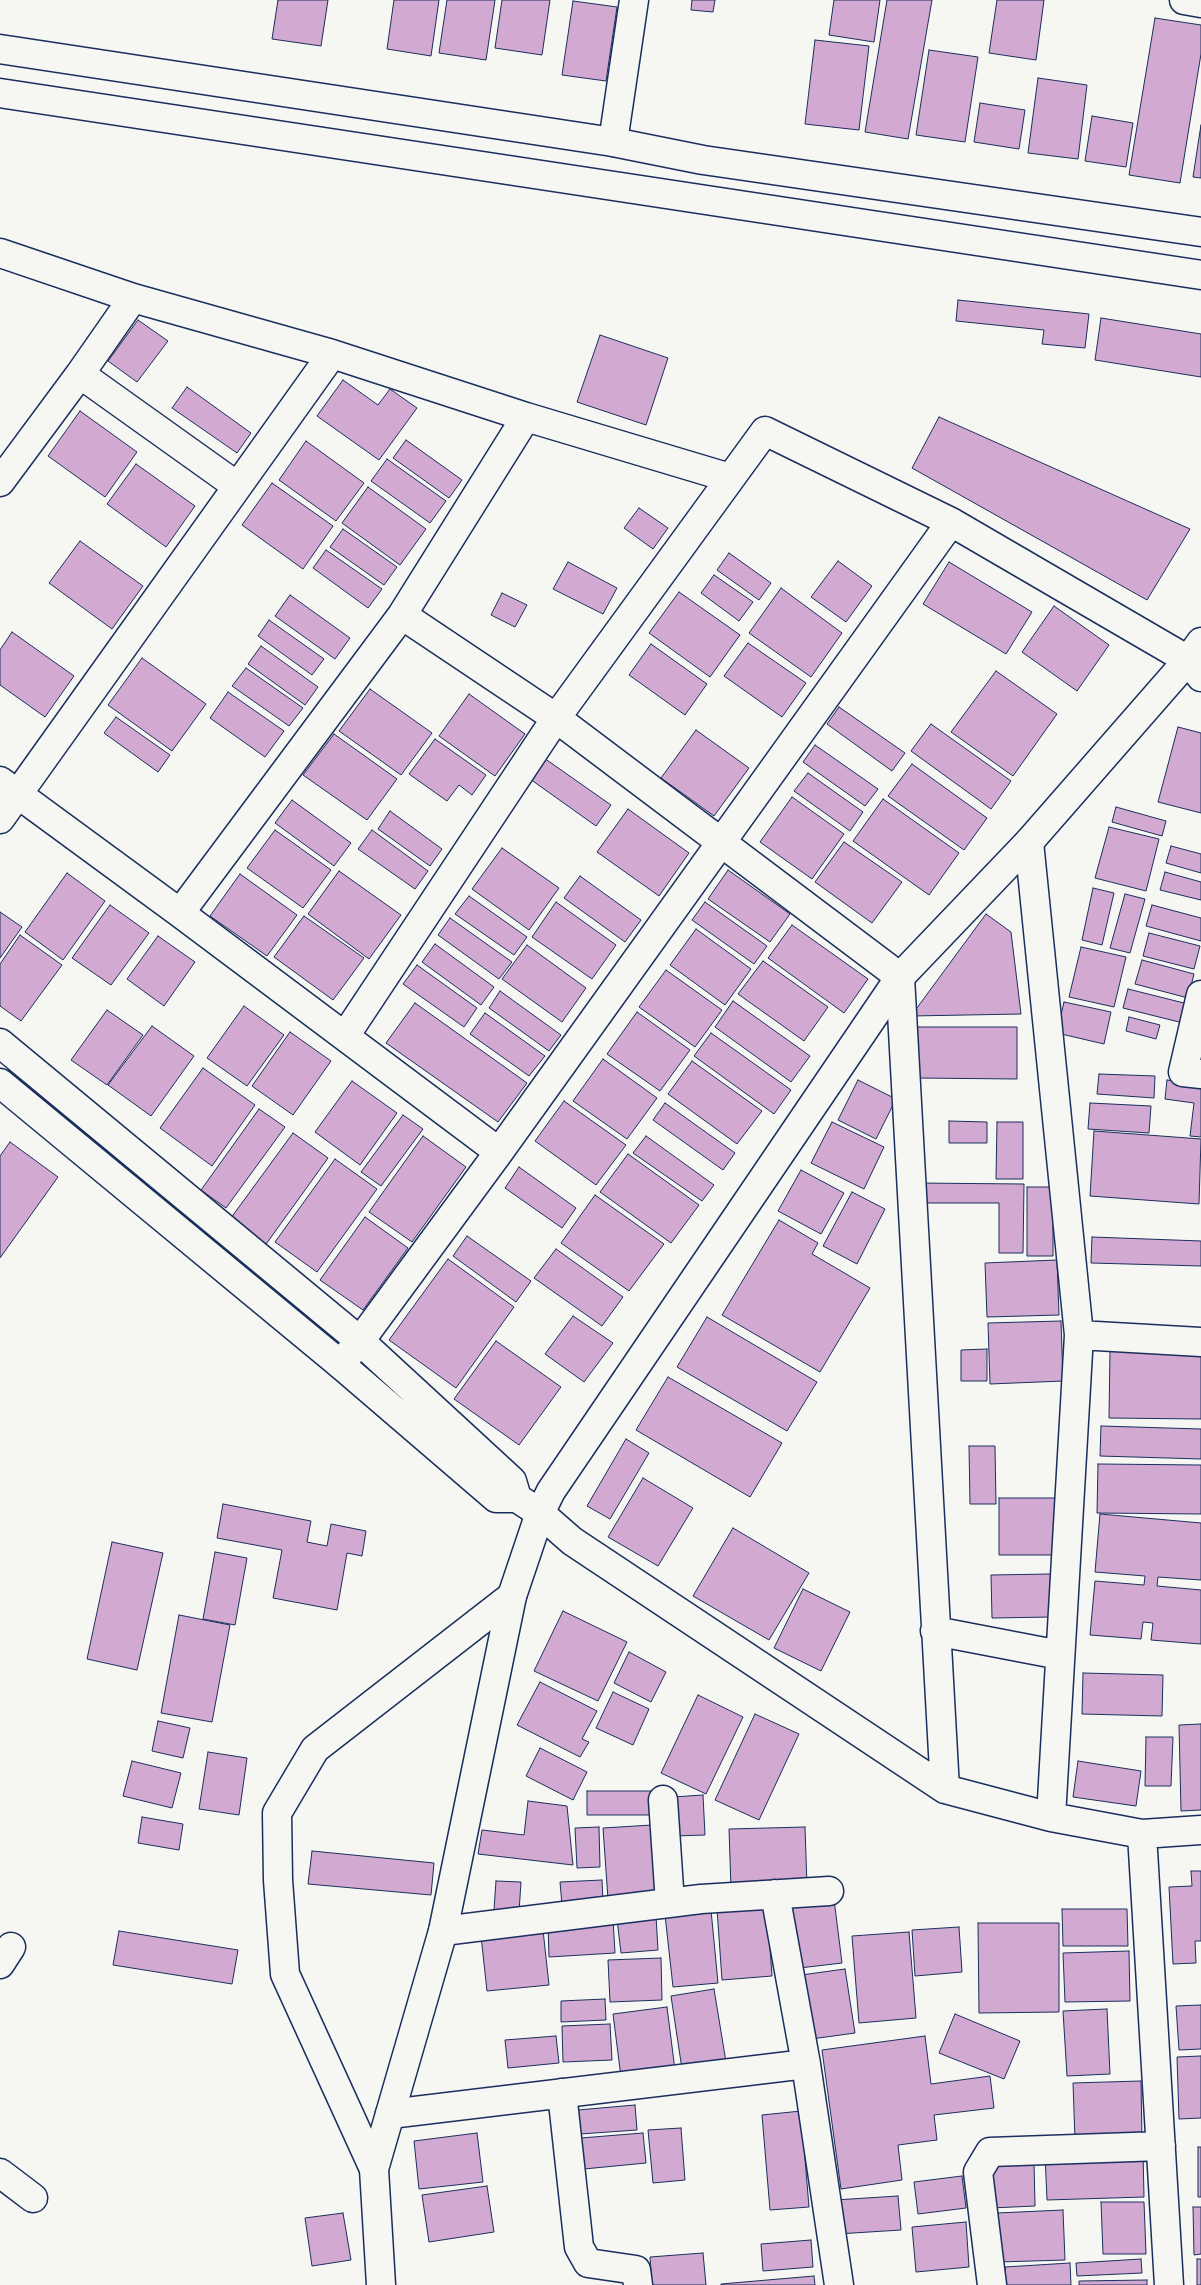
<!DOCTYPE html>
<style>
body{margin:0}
canvas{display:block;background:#f6f6f2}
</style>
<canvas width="1201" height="2285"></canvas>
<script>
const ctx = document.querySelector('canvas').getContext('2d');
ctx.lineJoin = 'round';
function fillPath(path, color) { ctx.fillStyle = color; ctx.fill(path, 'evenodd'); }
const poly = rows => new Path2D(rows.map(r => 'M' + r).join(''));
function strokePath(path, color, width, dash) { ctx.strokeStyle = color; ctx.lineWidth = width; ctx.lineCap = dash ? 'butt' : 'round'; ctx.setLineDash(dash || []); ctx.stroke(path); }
const building = poly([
 [278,0,328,0,321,46,272,39,278,0],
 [394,0,439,0,431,56,387,49,394,0],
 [447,0,495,0,486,60,439,53,447,0],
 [502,0,550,0,542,55,495,48,502,0],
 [692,0,715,0,713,12,691,10,692,0],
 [834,0,880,0,874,42,829,35,834,0],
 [887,0,932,0,908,139,865,132,887,0],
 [997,0,1044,0,1036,60,989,53,997,0],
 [573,1,617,7,606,81,562,75,573,1],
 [1155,18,1201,25,1201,54,1180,183,1129,175,1155,18],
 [815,40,869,46,859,130,805,124,815,40],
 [929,50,978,57,965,142,916,135,929,50],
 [1038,78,1087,85,1078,159,1028,153,1038,78],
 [980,103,1025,110,1019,149,974,142,980,103],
 [1092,116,1133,123,1126,167,1085,161,1092,116],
 [1201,125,1201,178,1193,177,1201,125],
 [958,300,1089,314,1085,348,1042,344,1044,330,956,321,958,300],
 [1101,318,1201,334,1201,377,1095,360,1101,318],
 [138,320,168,341,137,382,108,361,138,320],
 [600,335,668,358,646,425,577,402,600,335],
 [343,380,378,405,390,389,417,408,379,460,317,416,343,380],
 [187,387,251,433,237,453,172,408,187,387],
 [80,411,137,452,105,497,48,456,80,411],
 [939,417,1190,529,1147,600,912,468,939,417],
 [406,440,462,480,449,498,393,458,406,440],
 [306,441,364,483,336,521,279,480,306,441],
 [387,459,446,501,430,523,371,481,387,459],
 [136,464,195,506,166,547,107,504,136,464],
 [272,483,333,526,303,569,242,525,272,483],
 [368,487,426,529,400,565,342,523,368,487],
 [639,508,668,528,653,549,624,528,639,508],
 [343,529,397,567,384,585,330,547,343,529],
 [80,541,143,586,112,629,49,583,80,541],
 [326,550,382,589,368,608,313,568,326,550],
 [729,553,771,583,759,600,717,570,729,553],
 [838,561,872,586,846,622,811,597,838,561],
 [568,562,617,588,603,614,553,589,568,562],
 [949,562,1032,612,1006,654,923,604,949,562],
 [714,575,753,602,739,621,701,593,714,575],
 [781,588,842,633,811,677,749,633,781,588],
 [679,592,740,635,710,677,649,633,679,592],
 [502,593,527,605,515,627,491,615,502,593],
 [290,595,350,638,335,659,275,616,290,595],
 [1054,606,1109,645,1077,691,1022,652,1054,606],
 [269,620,324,659,312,675,258,636,269,620],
 [12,632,74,676,45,717,0,685,0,650,12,632],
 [748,643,806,683,782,717,724,676,748,643],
 [651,644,707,684,685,715,629,675,651,644],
 [261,646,318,687,305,705,248,664,261,646],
 [142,658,206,704,172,751,108,705,142,658],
 [246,668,303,708,289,726,232,686,246,668],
 [996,671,1057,714,1013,776,951,732,996,671],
 [370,689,432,733,401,775,339,731,370,689],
 [228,692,284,731,265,757,210,718,228,692],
 [469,694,525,734,495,776,439,736,469,694],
 [839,707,905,753,892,771,827,724,839,707],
 [116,717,170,755,158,772,104,733,116,717],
 [931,724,1011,781,991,809,911,751,931,724],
 [1178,727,1201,733,1201,813,1158,802,1178,727],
 [696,730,749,768,714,816,661,778,696,730],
 [334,734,397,779,367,820,303,775,334,734],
 [435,739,486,775,472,795,459,785,447,801,409,774,435,739],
 [815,745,878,789,865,806,803,762,815,745],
 [544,758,611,805,596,826,530,779,544,758],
 [912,764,987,818,964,850,888,796,912,764],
 [808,773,863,812,850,831,794,791,808,773],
 [792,797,844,834,812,879,760,842,792,797],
 [883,799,959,853,929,895,853,841,883,799],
 [292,800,351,843,334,866,275,823,292,800],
 [1116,807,1166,821,1162,836,1112,822,1116,807],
 [628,809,689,853,659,896,597,852,628,809],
 [390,811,442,849,430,866,378,829,390,811],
 [1109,827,1159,839,1146,891,1095,878,1109,827],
 [275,830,331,870,303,908,247,868,275,830],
 [372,830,428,871,415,889,358,849,372,830],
 [844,842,902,882,872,923,815,882,844,842],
 [1171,846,1201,854,1201,873,1166,863,1171,846],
 [502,848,559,888,529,930,472,889,502,848],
 [728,870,790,914,770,942,708,899,728,870],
 [339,871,401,915,369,959,308,914,339,871],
 [1165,872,1201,882,1201,900,1160,890,1165,872],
 [67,873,105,901,63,960,25,932,67,873],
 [240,874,297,915,267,956,210,916,240,874],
 [580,876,641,920,625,942,564,898,580,876],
 [1093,888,1114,893,1102,945,1082,940,1093,888],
 [1125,894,1145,899,1130,953,1110,948,1125,894],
 [469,896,527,937,514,955,455,914,469,896],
 [556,902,616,945,592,979,532,937,556,902],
 [705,902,767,946,754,964,692,920,705,902],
 [110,905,149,933,111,985,72,958,110,905],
 [1152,905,1201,918,1201,941,1146,926,1152,905],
 [0,912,22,927,0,958,0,912],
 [986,914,1011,932,1021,1014,911,1016,986,914],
 [304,916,364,958,333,1000,274,957,304,916],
 [450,918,512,962,499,979,438,935,450,918],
 [792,925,868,979,844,1013,768,958,792,925],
 [696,929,751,969,725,1005,670,965,696,929],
 [1149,933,1200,946,1194,969,1143,956,1149,933],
 [20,935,62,965,21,1021,0,1006,0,964,20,935],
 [158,936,195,962,164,1006,127,979,158,936],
 [435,944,494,987,481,1005,422,962,435,944],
 [527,945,586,988,562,1022,502,979,527,945],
 [1081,947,1126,957,1114,1007,1069,997,1081,947],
 [1142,960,1194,974,1188,998,1135,984,1142,960],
 [763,961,828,1007,804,1041,738,994,763,961],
 [417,965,477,1008,464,1027,403,984,417,965],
 [666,970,722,1010,695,1047,639,1007,666,970],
 [1128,989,1188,1004,1183,1023,1123,1008,1128,989],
 [500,991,561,1035,549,1051,489,1008,500,991],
 [733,1001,810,1056,791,1082,715,1027,733,1001],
 [1064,1002,1111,1012,1104,1044,1057,1033,1064,1002],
 [415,1003,527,1083,498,1122,386,1043,415,1003],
 [244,1006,284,1035,247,1086,207,1058,244,1006],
 [107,1010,143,1035,107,1085,71,1060,107,1010],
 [637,1012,690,1050,660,1091,607,1054,637,1012],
 [485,1013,545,1056,529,1076,470,1034,485,1013],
 [1129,1017,1160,1025,1156,1039,1126,1031,1129,1017],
 [152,1026,194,1056,151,1116,108,1085,152,1026],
 [917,1027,1017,1027,1017,1079,917,1078,917,1027],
 [290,1032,331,1061,293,1115,252,1086,290,1032],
 [711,1033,791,1090,774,1114,694,1056,711,1033],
 [603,1059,657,1098,627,1139,573,1101,603,1059],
 [692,1061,762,1111,737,1144,668,1094,692,1061],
 [203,1068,255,1105,212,1166,160,1128,203,1068],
 [1099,1074,1155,1076,1154,1098,1097,1094,1099,1074],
 [858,1080,896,1099,876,1139,838,1120,858,1080],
 [1167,1080,1201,1085,1201,1137,1190,1136,1194,1103,1165,1099,1167,1080],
 [352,1081,397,1113,360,1165,315,1132,352,1081],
 [564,1101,626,1145,596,1185,535,1141,564,1101],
 [665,1103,735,1153,723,1170,653,1120,665,1103],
 [1090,1103,1151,1106,1149,1133,1088,1129,1090,1103],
 [259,1109,285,1127,226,1208,201,1190,259,1109],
 [403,1115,423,1129,381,1186,361,1172,403,1115],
 [949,1121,987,1122,987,1143,949,1143,949,1121],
 [832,1122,884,1147,864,1189,811,1163,832,1122],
 [997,1122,1023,1122,1023,1179,996,1179,997,1122],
 [1094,1131,1201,1139,1199,1204,1090,1196,1094,1131],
 [293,1133,328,1158,264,1247,228,1222,293,1133],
 [423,1136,466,1167,412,1242,369,1212,423,1136],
 [646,1136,714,1185,702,1201,633,1153,646,1136],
 [10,1142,58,1177,0,1258,0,1156,10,1142],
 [628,1154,699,1205,671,1243,600,1192,628,1154],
 [335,1159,377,1189,317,1272,275,1242,335,1159],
 [519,1167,576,1208,562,1228,505,1188,519,1167],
 [801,1170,844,1193,821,1234,778,1211,801,1170],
 [914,1183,1024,1184,1023,1253,999,1253,999,1203,914,1203,914,1183],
 [1027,1187,1053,1187,1053,1256,1027,1256,1027,1187],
 [852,1192,885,1209,857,1264,823,1246,852,1192],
 [595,1195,664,1244,629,1291,561,1243,595,1195],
 [365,1217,408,1248,363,1310,320,1280,365,1217],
 [779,1220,818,1243,812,1254,870,1288,820,1372,722,1315,779,1220],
 [467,1236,531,1281,516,1302,453,1256,467,1236],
 [1092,1237,1201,1241,1201,1266,1091,1263,1092,1237],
 [556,1249,623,1297,602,1326,534,1278,556,1249],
 [448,1259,514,1307,456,1388,389,1340,448,1259],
 [1057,1260,1059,1315,987,1317,985,1263,1057,1260],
 [573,1316,613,1343,584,1382,545,1354,573,1316],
 [707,1317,817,1382,787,1431,677,1367,707,1317],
 [1061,1321,1063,1381,990,1384,988,1323,1061,1321],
 [496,1341,561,1387,519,1445,454,1399,496,1341],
 [987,1349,987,1381,961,1381,961,1350,987,1349],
 [1110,1351,1201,1353,1201,1419,1109,1418,1110,1351],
 [668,1377,782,1443,750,1497,636,1430,668,1377],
 [1101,1426,1201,1429,1201,1459,1100,1456,1101,1426],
 [626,1439,649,1453,610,1519,587,1506,626,1439],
 [969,1446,995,1446,996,1504,970,1504,969,1446],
 [1098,1464,1201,1465,1201,1514,1097,1513,1098,1464],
 [643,1478,693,1508,658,1566,608,1537,643,1478],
 [999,1498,1059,1498,1059,1555,999,1555,999,1498],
 [223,1504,311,1521,307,1542,327,1546,331,1524,366,1531,362,1556,347,1553,337,1610,273,1598,282,1550,217,1538,223,1504],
 [1100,1514,1201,1523,1201,1580,1158,1577,1157,1586,1201,1590,1201,1644,1151,1640,1153,1623,1143,1622,1141,1639,1090,1635,1095,1581,1144,1585,1145,1576,1095,1572,1100,1514],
 [733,1528,809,1573,769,1640,693,1596,733,1528],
 [112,1542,163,1553,137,1670,87,1659,112,1542],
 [215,1552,247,1558,235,1625,203,1619,215,1552],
 [1051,1574,1052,1617,992,1618,991,1575,1051,1574],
 [803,1589,850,1612,821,1671,774,1648,803,1589],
 [563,1611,627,1642,598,1701,534,1671,563,1611],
 [179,1615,230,1625,212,1722,161,1713,179,1615],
 [629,1652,666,1672,651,1702,614,1683,629,1652],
 [1083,1673,1163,1675,1162,1716,1082,1714,1083,1673],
 [540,1682,597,1711,582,1739,589,1742,580,1757,517,1725,540,1682],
 [613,1692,649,1709,633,1745,596,1728,613,1692],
 [698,1695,743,1717,706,1794,661,1773,698,1695],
 [755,1714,799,1734,759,1820,715,1800,755,1714],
 [158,1721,190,1728,183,1758,152,1751,158,1721],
 [1201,1724,1201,1810,1181,1811,1179,1725,1201,1724],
 [1146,1737,1173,1737,1171,1786,1145,1786,1146,1737],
 [540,1748,587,1772,573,1800,526,1776,540,1748],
 [208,1752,247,1758,239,1815,199,1809,208,1752],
 [132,1761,181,1773,172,1808,123,1796,132,1761],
 [1078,1761,1141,1771,1136,1806,1073,1797,1078,1761],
 [587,1791,655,1791,655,1815,587,1815,587,1791],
 [703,1795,705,1835,675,1836,673,1797,703,1795],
 [528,1801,567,1806,573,1865,478,1854,482,1830,524,1835,528,1801],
 [142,1817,183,1824,179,1850,138,1843,142,1817],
 [652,1825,656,1896,608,1899,603,1828,652,1825],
 [599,1827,600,1867,577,1868,575,1828,599,1827],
 [805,1827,807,1886,731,1888,729,1829,805,1827],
 [312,1851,434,1863,431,1895,308,1884,312,1851],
 [1191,1871,1201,1871,1201,1941,1195,1941,1196,1963,1173,1964,1169,1887,1192,1886,1191,1871],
 [602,1880,603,1902,562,1905,560,1882,602,1880],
 [496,1881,521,1882,519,1912,494,1910,496,1881],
 [834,1899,842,1963,791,1969,783,1905,834,1899],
 [767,1905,772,1976,722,1980,717,1909,767,1905],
 [1062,1909,1127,1909,1128,1946,1063,1946,1062,1909],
 [711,1910,718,1983,673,1987,665,1915,711,1910],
 [656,1916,658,1950,621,1953,617,1919,656,1916],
 [613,1919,615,1953,549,1957,548,1924,613,1919],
 [978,1923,1059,1923,1059,2012,979,2013,978,1923],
 [959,1927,962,1972,915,1976,912,1930,959,1927],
 [543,1930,549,1985,487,1991,481,1936,543,1930],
 [119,1931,238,1950,232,1984,113,1965,119,1931],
 [909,1932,916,2018,859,2023,852,1936,909,1932],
 [1129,1951,1130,2001,1065,2002,1063,1953,1129,1951],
 [661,1958,662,2000,610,2002,608,1960,661,1958],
 [845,1969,855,2033,804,2040,794,1976,845,1969],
 [714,1989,726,2062,682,2069,671,1996,714,1989],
 [605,1999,606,2020,561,2022,561,2001,605,1999],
 [1201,2005,1201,2049,1179,2050,1176,2006,1201,2005],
 [667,2007,675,2070,621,2077,613,2014,667,2007],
 [1107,2009,1110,2074,1067,2076,1063,2011,1107,2009],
 [955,2014,1020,2041,1004,2079,939,2053,955,2014],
 [610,2024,612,2060,563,2062,562,2026,610,2024],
 [556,2036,559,2063,508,2068,505,2040,556,2036],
 [925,2036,931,2084,990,2076,994,2108,934,2115,937,2140,898,2145,902,2180,841,2189,822,2050,925,2036],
 [1201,2056,1201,2118,1179,2119,1177,2057,1201,2056],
 [1141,2081,1142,2138,1075,2140,1073,2083,1141,2081],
 [635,2105,637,2130,580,2134,578,2110,635,2105],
 [801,2111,809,2207,770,2210,762,2115,801,2111],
 [681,2128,685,2180,653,2183,648,2130,681,2128],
 [477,2133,483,2182,419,2189,414,2141,477,2133],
 [643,2133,646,2163,584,2169,581,2138,643,2133],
 [1198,2147,1201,2147,1201,2197,1198,2197,1198,2147],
 [1143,2151,1144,2197,1047,2200,1045,2154,1143,2151],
 [1034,2161,1035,2206,991,2208,989,2163,1034,2161],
 [962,2176,966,2208,918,2214,914,2182,962,2176],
 [487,2186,494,2232,429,2242,422,2195,487,2186],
 [898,2196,901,2230,837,2234,835,2200,898,2196],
 [1101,2202,1144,2202,1146,2254,1103,2254,1101,2202],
 [1193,2207,1201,2207,1201,2254,1194,2255,1193,2207],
 [1063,2210,1065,2260,999,2262,997,2213,1063,2210],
 [343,2213,351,2260,312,2266,305,2218,343,2213],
 [966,2222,969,2267,916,2272,912,2227,966,2222],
 [811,2240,813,2267,763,2271,761,2244,811,2240],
 [703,2253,706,2285,652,2285,650,2257,703,2253],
 [1141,2259,1142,2273,1077,2276,1076,2263,1141,2259],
 [1197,2259,1201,2259,1201,2285,1197,2285,1197,2259],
 [1070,2263,1071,2285,1006,2285,1005,2267,1070,2263],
 [814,2276,815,2285,721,2285,721,2284,814,2276],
 [1147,2280,1147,2285,1079,2285,1079,2281,1147,2280]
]);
fillPath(building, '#d2aad1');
strokePath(building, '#1b2f5e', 1);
const street = poly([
 [1184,0,1201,3],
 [613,142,634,0],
 [0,253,133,298,332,354],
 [80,374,133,298],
 [0,482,80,374,237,486],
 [402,615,556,718,900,977,945,1789],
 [0,781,180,913,499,1152],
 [0,819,332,354,526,417,730,478],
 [1029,842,1079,1335,1051,1817],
 [180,913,402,615,526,417],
 [1201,995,1183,1072,1201,1074],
 [345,1036,556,718,765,431,951,522,1188,660,1201,677],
 [1079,1335,1201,1342],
 [340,1364,360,1341,499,1152,951,522],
 [540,1513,572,1541,945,1789,1051,1817,1142,1834,1201,1830],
 [935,1631,1060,1655],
 [663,1800,670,1903],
 [1142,1834,1169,2285],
 [775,1894,806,2064],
 [443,1931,701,1899,829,1891],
 [0,1964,11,1947],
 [562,2093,579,2247,588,2263,636,2270,638,2285],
 [390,2114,806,2064,839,2285],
 [374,2169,285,1974,278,1880,277,1813,315,1749,512,1596],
 [0,2173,33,2198],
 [992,2285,978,2172,990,2152,1161,2146]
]);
const secondary = poly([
 [0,1043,360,1341,512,1481,517,1498],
 [0,1083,340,1364,496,1498,517,1498,540,1513],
 [381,2285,374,2169,443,1931,512,1596,540,1513,551,1491,900,977,1029,842,1188,660,1201,642]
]);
const primary = poly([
 [0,49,613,142,703,160,1201,232],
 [0,93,1201,275]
]);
strokePath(street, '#1b2f5e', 31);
strokePath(secondary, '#1b2f5e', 31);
strokePath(primary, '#1b2f5e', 31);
strokePath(street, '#f6f6f2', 28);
strokePath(secondary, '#f6f6f2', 28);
strokePath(primary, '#f6f6f2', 28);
</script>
